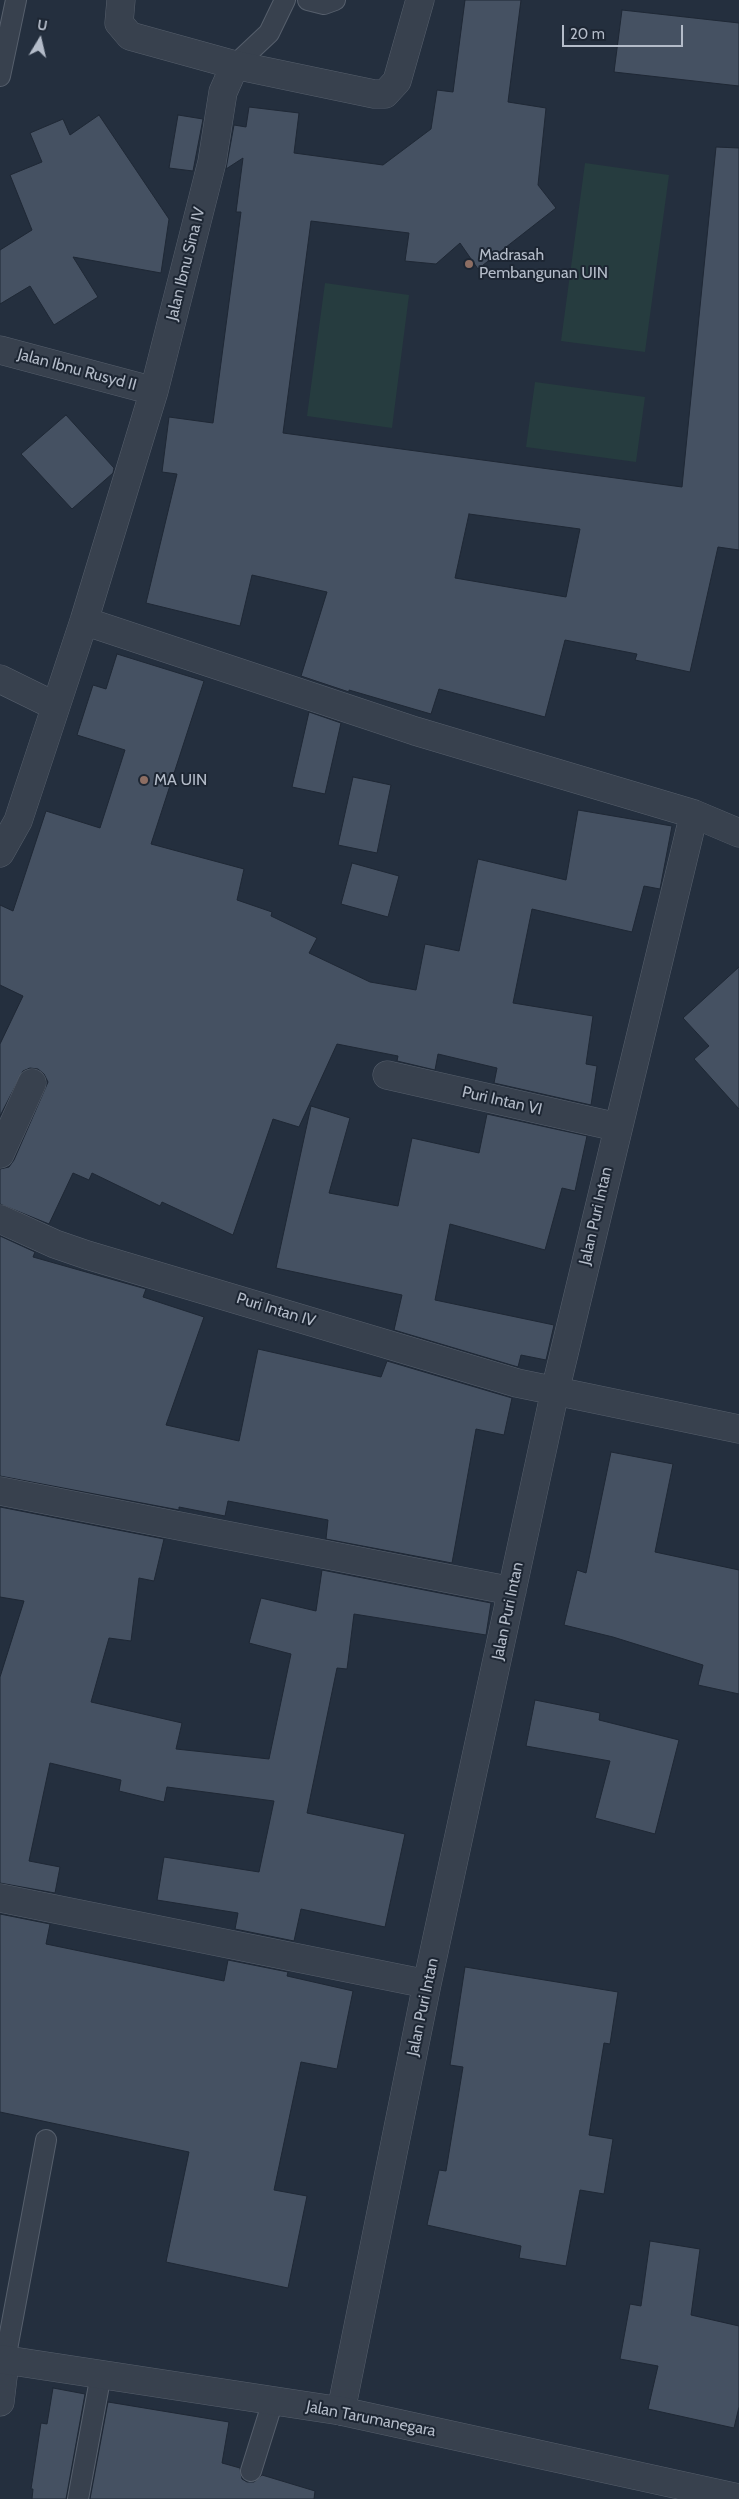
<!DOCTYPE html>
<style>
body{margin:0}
#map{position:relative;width:739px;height:2499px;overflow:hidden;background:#242f3e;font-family:Cabin,sans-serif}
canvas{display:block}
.north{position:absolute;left:15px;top:15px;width:50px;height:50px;-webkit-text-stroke:4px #1d2633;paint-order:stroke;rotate:9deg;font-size:14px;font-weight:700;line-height:20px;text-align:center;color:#b4bcc9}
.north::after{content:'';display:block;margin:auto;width:18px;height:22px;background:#b4bcc9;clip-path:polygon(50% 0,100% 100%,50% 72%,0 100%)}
.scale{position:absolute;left:562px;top:25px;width:121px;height:22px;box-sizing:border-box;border:2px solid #b4bcc9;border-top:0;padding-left:6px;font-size:15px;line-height:18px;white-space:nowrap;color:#b4bcc9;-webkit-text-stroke:4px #1d2633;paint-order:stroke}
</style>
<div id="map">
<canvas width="739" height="2499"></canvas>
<div class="north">U</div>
<div class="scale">20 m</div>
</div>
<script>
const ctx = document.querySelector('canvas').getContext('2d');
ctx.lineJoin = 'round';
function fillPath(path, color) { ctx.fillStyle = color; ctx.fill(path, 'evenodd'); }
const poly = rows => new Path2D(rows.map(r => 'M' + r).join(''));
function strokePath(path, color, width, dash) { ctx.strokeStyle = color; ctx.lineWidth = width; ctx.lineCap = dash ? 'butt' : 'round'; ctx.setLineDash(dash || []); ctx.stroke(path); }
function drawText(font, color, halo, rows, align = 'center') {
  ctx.font = font + ' Cabin,sans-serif'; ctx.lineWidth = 4; ctx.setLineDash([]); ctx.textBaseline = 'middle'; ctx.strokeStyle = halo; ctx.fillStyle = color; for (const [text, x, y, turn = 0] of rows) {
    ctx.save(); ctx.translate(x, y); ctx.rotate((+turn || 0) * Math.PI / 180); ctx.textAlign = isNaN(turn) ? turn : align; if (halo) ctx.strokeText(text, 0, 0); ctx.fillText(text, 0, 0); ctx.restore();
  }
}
fillPath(poly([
 [585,163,669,175,645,352,561,341],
 [325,283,409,295,392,428,307,416],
 [535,382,645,397,636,462,526,447]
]), '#263c3f');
const building = poly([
 [465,0,521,0,508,102,546,108,538,185,556,208,478,269,460,243,436,264,405,261,409,233,311,221,283,433,682,487,716,147,739,148,739,550,718,547,690,672,635,660,637,654,565,640,545,717,439,689,431,714,349,690,349,692,301,676,327,592,252,575,240,626,146,603,177,474,162,472,169,417,213,423,241,212,236,212,243,158,226,169,234,125,246,127,249,107,299,113,294,153,383,165,431,129,437,90,453,92,465,0],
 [469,514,580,529,566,597,455,578,469,514],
 [622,10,739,23,739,86,614,72,622,10],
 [99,115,169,219,161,273,73,257,98,297,54,325,30,286,0,304,0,250,32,230,10,175,42,162,30,133,63,119,70,135,99,115],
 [178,115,203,119,193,171,169,168,178,115],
 [66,415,114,468,113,473,72,509,21,454,66,415],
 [117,654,204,681,151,844,244,869,237,900,272,912,271,916,317,938,309,953,370,982,416,990,425,944,459,951,478,859,566,880,578,810,672,826,660,889,644,886,632,932,532,909,513,1003,593,1016,586,1064,597,1066,591,1105,494,1083,497,1068,438,1054,435,1070,397,1061,398,1056,337,1044,299,1127,273,1119,233,1235,162,1202,160,1206,92,1173,89,1180,73,1173,49,1224,0,1204,0,1169,9,1167,14,1160,48,1082,44,1074,38,1069,30,1068,23,1071,0,1116,0,1044,23,996,0,985,0,905,13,911,46,811,100,828,125,750,77,735,93,685,106,689,117,654],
 [309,712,341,723,325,794,292,787,309,712],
 [353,777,391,785,377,853,338,845,353,777],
 [352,863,399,876,388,917,341,904,352,863],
 [739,967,739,1109,694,1059,709,1046,683,1018,739,967],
 [311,1106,350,1118,329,1193,398,1206,412,1138,479,1153,487,1114,587,1136,575,1191,562,1188,545,1250,450,1224,435,1300,554,1325,546,1360,521,1355,518,1367,394,1330,402,1295,276,1268,311,1106],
 [0,1236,35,1252,33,1257,146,1289,143,1297,204,1317,166,1425,239,1441,258,1349,381,1377,387,1361,512,1398,504,1435,476,1429,452,1563,326,1539,328,1520,228,1501,225,1516,179,1507,179,1510,0,1476,0,1236],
 [611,1452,673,1464,655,1552,739,1570,739,1694,698,1685,703,1665,613,1637,564,1625,577,1570,586,1573,611,1452],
 [0,1507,164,1539,154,1581,139,1578,131,1641,109,1638,91,1702,182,1723,176,1749,269,1759,291,1654,249,1643,261,1598,316,1611,322,1570,491,1603,486,1635,354,1614,347,1669,337,1668,307,1813,405,1834,385,1927,301,1909,294,1941,235,1929,238,1913,157,1900,164,1857,259,1872,274,1801,167,1787,164,1802,119,1791,121,1780,50,1763,29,1861,60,1867,55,1893,0,1883,0,1677,24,1601,0,1597,0,1507],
 [535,1700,600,1713,599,1720,679,1740,655,1834,595,1818,610,1761,526,1746,535,1700],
 [0,1914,50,1924,46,1944,224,1981,228,1960,288,1972,287,1976,353,1991,337,2069,301,2062,274,2190,307,2196,288,2288,166,2262,189,2152,0,2112,0,1914],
 [465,1967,618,1992,610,2044,604,2043,589,2135,613,2139,604,2194,580,2190,566,2266,519,2258,521,2246,427,2225,439,2170,446,2171,463,2067,450,2065,465,1967],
 [650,2241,700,2249,691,2315,739,2326,739,2407,734,2428,648,2409,658,2366,620,2359,630,2304,641,2306,650,2241],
 [53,2388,85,2394,66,2499,32,2499,33,2489,31,2489,41,2423,47,2424,53,2388],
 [108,2402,229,2422,222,2463,240,2468,242,2479,247,2482,254,2482,262,2475,315,2491,314,2499,90,2499,108,2402]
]);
fillPath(building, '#455162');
strokePath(building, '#1f2835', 1);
const service = poly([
 [308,0,324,4,335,0],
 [235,65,269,33,285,0],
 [0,76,16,0],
 [5,2360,46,2140],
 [251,2471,273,2401],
 [78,2499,101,2374]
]);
const minor = poly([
 [121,0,119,23,130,36,235,65,374,94,385,94,397,81,420,0],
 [0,350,154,391],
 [84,621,415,731,694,814,739,833],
 [0,679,55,706],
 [0,853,18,821,84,621,154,391,212,162,223,92,235,65],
 [387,1075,617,1127],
 [0,1154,32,1083],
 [0,1219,55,1244,87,1255,517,1383,739,1429],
 [0,1491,512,1591],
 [0,1898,427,1984],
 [0,2402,5,2360],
 [341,2411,427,1984,555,1391,694,814]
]);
const tertiary = poly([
 [0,2359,341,2411,739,2498]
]);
strokePath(service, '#565f6c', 22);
strokePath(minor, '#565f6c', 29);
strokePath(tertiary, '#565f6c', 29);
strokePath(service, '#38414e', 20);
strokePath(minor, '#38414e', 28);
strokePath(tertiary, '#38414e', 28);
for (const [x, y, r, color] of [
 [469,264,5,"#8d6e63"],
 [144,780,5,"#8d6e63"]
]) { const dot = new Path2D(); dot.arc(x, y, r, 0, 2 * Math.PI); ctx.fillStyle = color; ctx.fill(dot); strokePath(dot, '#1d2633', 2); }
drawText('16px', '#b4bcc9', '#1d2633', [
 ["Madrasah",479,255],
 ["Pembangunan UIN",479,273],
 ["MA UIN",154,780]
], 'left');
drawText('16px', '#b4bcc9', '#1d2633', [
 ["Jalan Ibnu Sina IV",186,264,-76],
 ["Jalan Ibnu Rusyd II",77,370,15],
 ["Puri Intan VI",502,1101,13],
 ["Jalan Puri Intan",596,1216,-77],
 ["Puri Intan IV",276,1310,17],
 ["Jalan Puri Intan",508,1611,-78],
 ["Jalan Puri Intan",423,2007,-78],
 ["Jalan Tarumanegara",371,2419,11]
]);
</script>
